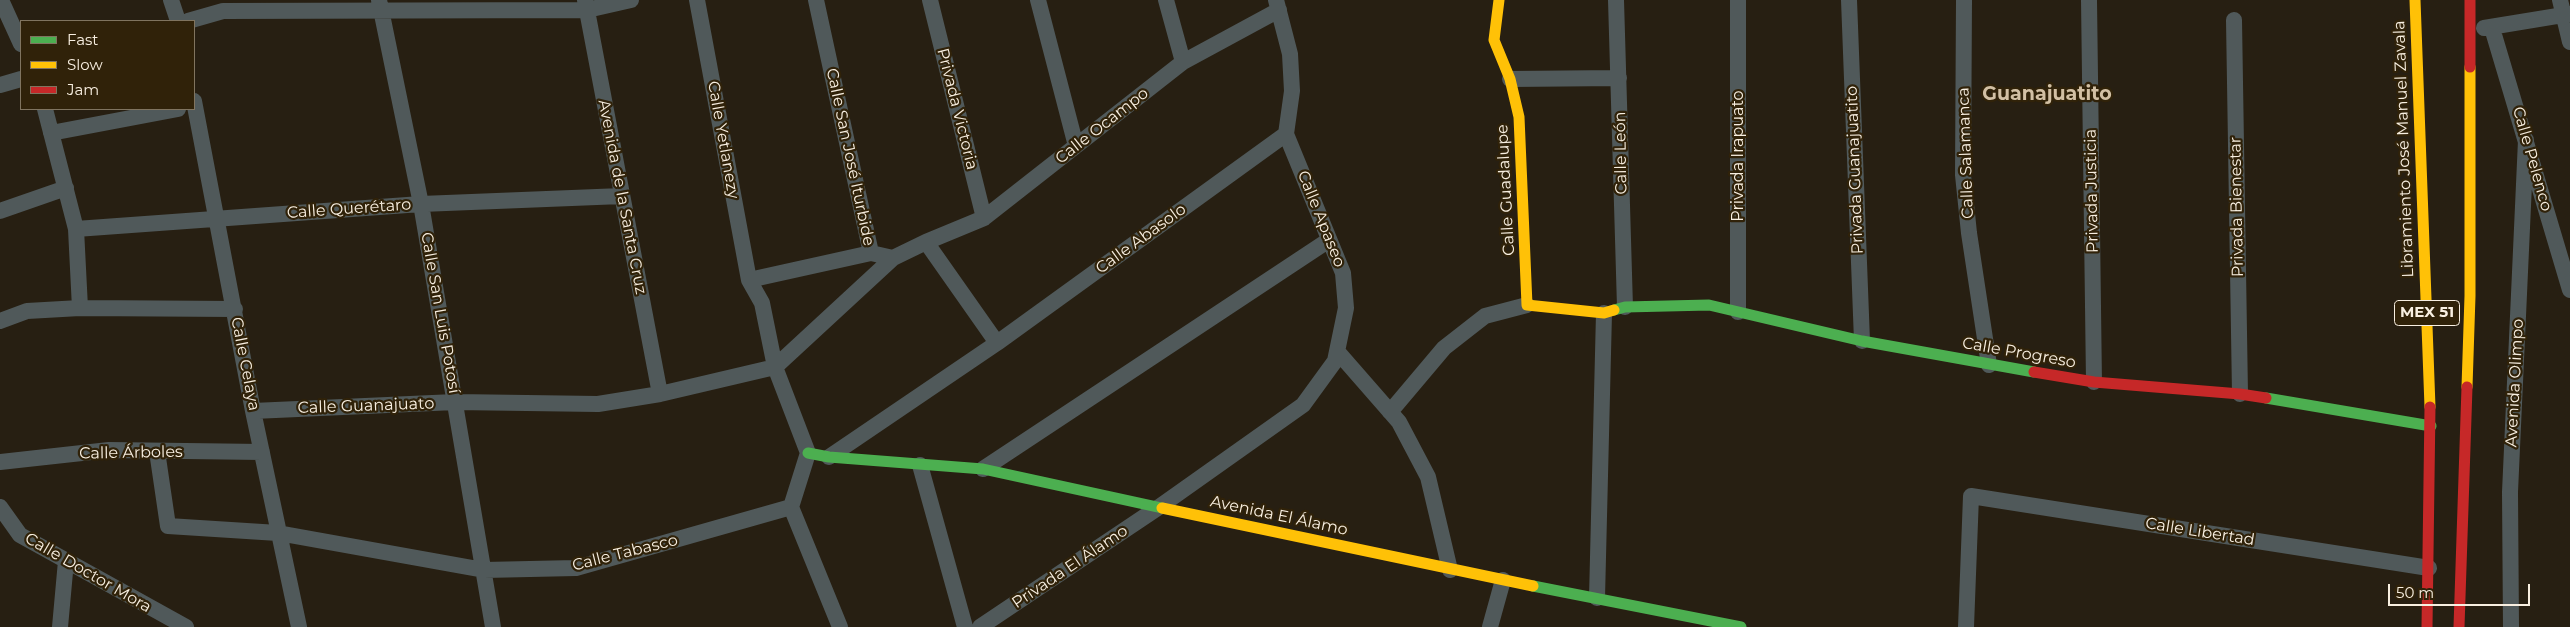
<!DOCTYPE html>
<meta charset="utf-8">
<style>
body{margin:0}
#map{position:relative;width:2570px;height:627px;overflow:hidden;background:#271f12;font-family:Montserrat,sans-serif}
canvas{display:block}
.legend{position:absolute;left:20px;top:20px;width:175px;height:90px;box-sizing:border-box;background:#302209;border:1px solid #80745f;margin:0;padding:6px 9px;list-style:none;font-size:15px;color:#f8efe1}
.legend li{display:flex;align-items:center;gap:10px;height:25px}
.legend b{width:25px;border:1px solid #80745f}
.scale{position:absolute;left:2388px;top:584px;width:142px;height:22px;box-sizing:border-box;border:2px solid #f8efe1;border-top:0;padding-left:6px;font-size:15px;line-height:18px;white-space:nowrap;color:#f8efe1;-webkit-text-stroke:4px #302209;paint-order:stroke}
</style>
<div id="map">
<canvas width="2570" height="627"></canvas>
<ul class="legend">
<li><b style="height:6px;background:#4caf50"></b>Fast</li>
<li><b style="height:6px;background:#ffc107"></b>Slow</li>
<li><b style="height:6px;background:#c62828"></b>Jam</li>
</ul>
<div class="scale">50 m</div>
</div>
<script>
const ctx = document.querySelector('canvas').getContext('2d');
ctx.lineJoin = 'round';
const poly = rows => new Path2D(rows.map(r => 'M' + r).join(''));
function strokePath(path, color, width, dash) { ctx.strokeStyle = color; ctx.lineWidth = width; ctx.lineCap = dash ? 'butt' : 'round'; ctx.setLineDash(dash || []); ctx.stroke(path); }
function drawText(font, color, halo, rows, align = 'center') {
  ctx.font = font + ' Montserrat,sans-serif'; ctx.lineWidth = 4.5; ctx.setLineDash([]); ctx.textBaseline = 'middle'; ctx.strokeStyle = halo; ctx.fillStyle = color; for (const [text, x, y, turn = 0] of rows) {
    ctx.save(); ctx.translate(x, y); ctx.rotate((+turn || 0) * Math.PI / 180); ctx.textAlign = isNaN(turn) ? turn : align; if (halo) ctx.strokeText(text, 0, 0); ctx.fillText(text, 0, 0); ctx.restore();
  }
}
strokePath(poly([
 [1,0,21,44],
 [171,0,178,21],
 [379,0,421,204,493,627],
 [585,0,660,394],
 [697,0,749,280,762,303,775,367,808,453,791,507,840,627],
 [816,0,871,253],
 [930,0,984,218],
 [1038,0,1076,146],
 [1166,0,1183,62],
 [1616,0,1625,307],
 [1738,0,1738,312],
 [1849,0,1862,341],
 [1964,0,1963,175,1969,233,1989,365],
 [2089,0,2094,382],
 [2560,0,2570,42],
 [2234,20,2240,394],
 [188,21,223,11,587,10,631,0],
 [2484,28,2570,14],
 [2492,28,2570,290],
 [1510,79,1619,78],
 [0,85,21,79],
 [194,101,253,411,299,627],
 [45,109,76,229,80,308],
 [51,133,178,109],
 [0,211,66,188],
 [76,229,421,204,622,196],
 [926,242,984,218,1183,62,1279,10],
 [749,280,871,253,893,258,926,242,997,343],
 [0,321,27,311,80,308,235,309],
 [1337,351,1399,422,1428,477,1450,570],
 [253,411,455,402,598,404,660,394,775,367,893,258],
 [1390,412,1444,348,1485,316,1527,305],
 [157,451,168,526,278,533,484,570,576,568,791,507],
 [829,457,997,343,1286,134],
 [0,462,109,450,262,452],
 [920,465,965,627],
 [983,469,1329,240],
 [0,507,20,535,186,627],
 [1597,598,1604,313],
 [60,627,66,561],
 [980,627,1159,507,1303,405,1335,361,1346,308,1343,273,1286,134,1292,91,1290,54,1276,0],
 [1490,627,1503,580],
 [1966,627,1971,496,2429,568],
 [2511,627,2510,492,2526,140]
]), '#50595a', 16);
strokePath(poly([
 [1614,310,1625,307,1709,305,1862,341,2034,372],
 [2266,398,2431,426],
 [808,453,829,457,983,469,1162,508],
 [1533,586,1741,627]
]), '#4caf50', 11);
strokePath(poly([
 [1499,0,1494,40,1510,79,1519,117,1527,305,1604,313,1614,310],
 [2415,0,2430,407],
 [2467,387,2470,296,2470,67],
 [1162,508,1533,586]
]), '#ffc107', 11);
strokePath(poly([
 [2470,0,2470,67],
 [2034,372,2094,382,2240,394,2266,398],
 [2427,627,2430,407],
 [2459,627,2467,387]
]), '#c62828', 11);
for (const [x, y, w] of [
 [2427,313,65]
]) { const box = new Path2D(); box.roundRect(x - w / 2, y - 12.5, w, 25, 4); ctx.fillStyle = '#302209'; ctx.fill(box); strokePath(box, '#f8efe1', 1); }
drawText('bold 15px', '#f8efe1', null, [
 ["MEX 51",2427,313]
]);
drawText('16px', '#f8efe1', '#302209', [
 ["Privada Victoria",957,109,76],
 ["Calle Ocampo",1102,126,-38],
 ["Calle Yetlanezy",723,140,80],
 ["Libramiento José Manuel Zavala",2404,149,-92],
 ["Calle León",1621,153,-91],
 ["Calle Salamanca",1966,153,-92],
 ["Privada Irapuato",1738,156,-90],
 ["Calle San José Iturbide",850,157,78],
 ["Calle Pelenco",2532,159,74],
 ["Privada Guanajuatito",1855,170,-92],
 ["Calle Guadalupe",1506,190,-93],
 ["Privada Justicia",2092,191,-91],
 ["Avenida de la Santa Cruz",622,197,79],
 ["Privada Bienestar",2237,207,-91],
 ["Calle Querétaro",349,209,-4],
 ["Calle Apaseo",1321,219,68],
 ["Calle Abasolo",1141,239,-36],
 ["Calle San Luis Potosí",440,313,80],
 ["Calle Progreso",2019,353,10],
 ["Calle Celaya",245,364,79],
 ["Avenida Olimpo",2515,383,-87],
 ["Calle Guanajuato",366,406,-2],
 ["Calle Árboles",131,453,-1],
 ["Avenida El Álamo",1279,516,12],
 ["Calle Libertad",2200,532,9],
 ["Calle Tabasco",625,553,-14],
 ["Privada El Álamo",1070,567,-34],
 ["Calle Doctor Mora",88,573,30]
]);
drawText('bold 19px', '#d2c0a4', '#302209', [
 ["Guanajuatito",2047,94]
]);
</script>
